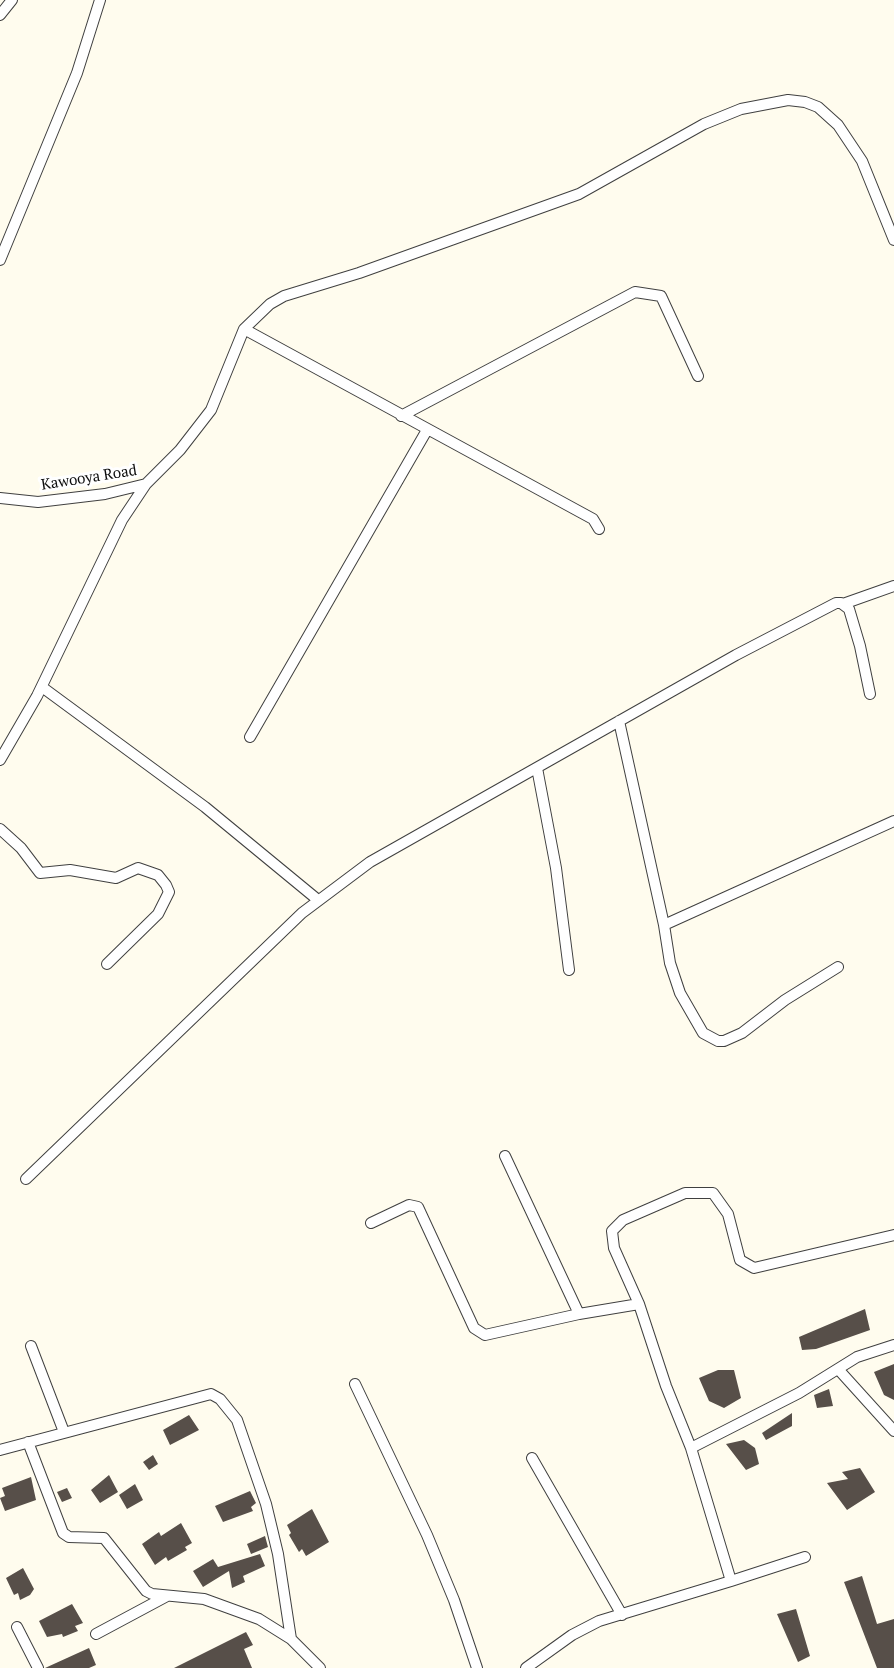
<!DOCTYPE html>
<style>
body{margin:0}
canvas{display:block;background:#fffcee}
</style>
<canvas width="894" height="1668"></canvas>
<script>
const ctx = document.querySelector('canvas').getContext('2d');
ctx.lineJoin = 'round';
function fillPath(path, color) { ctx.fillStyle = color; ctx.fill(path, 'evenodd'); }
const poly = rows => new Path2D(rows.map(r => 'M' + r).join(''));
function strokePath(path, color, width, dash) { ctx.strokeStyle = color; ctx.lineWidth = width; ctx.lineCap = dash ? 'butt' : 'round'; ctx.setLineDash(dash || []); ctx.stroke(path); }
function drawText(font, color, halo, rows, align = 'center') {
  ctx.font = font + ' "PT Serif",serif'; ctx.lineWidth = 6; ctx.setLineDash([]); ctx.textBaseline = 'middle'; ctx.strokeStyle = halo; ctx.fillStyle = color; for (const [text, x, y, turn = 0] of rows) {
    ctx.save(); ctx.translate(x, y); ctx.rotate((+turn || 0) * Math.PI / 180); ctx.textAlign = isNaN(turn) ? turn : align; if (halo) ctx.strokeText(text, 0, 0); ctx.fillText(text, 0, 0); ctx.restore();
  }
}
fillPath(poly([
 [865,1309,870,1330,816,1349,802,1350,799,1337],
 [894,1364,894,1400,884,1395,874,1372],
 [718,1370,734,1370,741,1398,724,1408,709,1401,699,1378],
 [829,1389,833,1406,817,1408,814,1395],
 [792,1413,792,1426,766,1440,762,1433],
 [189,1415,199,1430,170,1445,163,1430],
 [744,1440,755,1448,759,1464,746,1470,726,1444],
 [153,1455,158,1464,149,1470,143,1462],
 [860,1468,875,1492,847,1510,827,1483,848,1479,842,1472],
 [109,1475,118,1492,100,1503,91,1490],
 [31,1477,36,1500,5,1511,0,1498,5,1496,2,1488],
 [135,1484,143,1500,127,1509,119,1495],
 [67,1488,72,1498,62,1502,57,1492],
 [250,1491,256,1503,251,1507,253,1511,223,1522,215,1506],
 [312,1509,329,1542,306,1556,302,1549,299,1552,289,1535,291,1533,287,1525],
 [181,1523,192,1543,185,1547,187,1550,168,1561,166,1557,155,1565,142,1544,159,1532,161,1536],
 [265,1536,268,1547,251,1554,247,1544],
 [260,1554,265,1566,243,1576,245,1582,232,1588,229,1571,203,1587,193,1571,213,1559,218,1567],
 [23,1568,34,1589,30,1595,20,1600,18,1593,14,1595,6,1578],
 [862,1576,877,1624,894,1619,894,1668,877,1668,844,1582],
 [72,1604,83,1623,75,1626,78,1631,63,1637,62,1634,47,1637,39,1621],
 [796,1609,810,1656,798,1662,777,1614],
 [246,1632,253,1645,244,1649,252,1668,174,1668],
 [89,1648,96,1665,89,1668,45,1668]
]), '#574f49');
const street = poly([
 [0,15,12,0],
 [0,260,77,73,100,0],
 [244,329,593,519,599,529],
 [401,416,635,292,661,296,698,376],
 [0,498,38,502,105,494,146,484],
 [843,604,894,586],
 [42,687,205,807,318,900],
 [619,721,664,925,894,821],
 [250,737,427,430],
 [0,760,37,696,122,520,146,484,180,450,211,410,244,329,270,304,284,296,359,273,579,194,704,124,741,109,788,100,805,102,818,107,838,125,862,161,894,240],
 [537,768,556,868,569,970],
 [0,829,21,848,40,873,70,870,116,878,138,868,158,875,166,885,169,892,158,914,107,964],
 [664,925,670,963,680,993,703,1033,718,1041,724,1041,742,1033,785,1000,838,967],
 [505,1156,579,1314],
 [26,1179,302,913,370,862,736,655,836,603,841,603,849,609,860,646,870,694],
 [371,1223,409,1205,418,1207,474,1328,485,1335,579,1314,639,1304],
 [31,1346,64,1432],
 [838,1369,894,1431],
 [355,1384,427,1535,454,1600,477,1668],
 [28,1442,63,1533,69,1537,104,1538,146,1591,152,1594,204,1599,259,1619,291,1639,320,1668],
 [691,1448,799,1393,857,1357,894,1345],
 [0,1450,211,1394,220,1399,237,1420,266,1504,278,1554,291,1639],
 [532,1458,622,1615],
 [805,1557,731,1581,691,1448,666,1386,639,1304,614,1248,612,1231,623,1220,685,1193,713,1193,728,1214,740,1260,754,1268,894,1235],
 [17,1627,38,1668],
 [96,1634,167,1596],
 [526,1668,572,1635,599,1621,731,1581]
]);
strokePath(street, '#404040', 12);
strokePath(street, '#fff', 10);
drawText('15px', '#0d0d0d', '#fff', [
 ["Kawooya Road",89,478,-9]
]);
</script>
